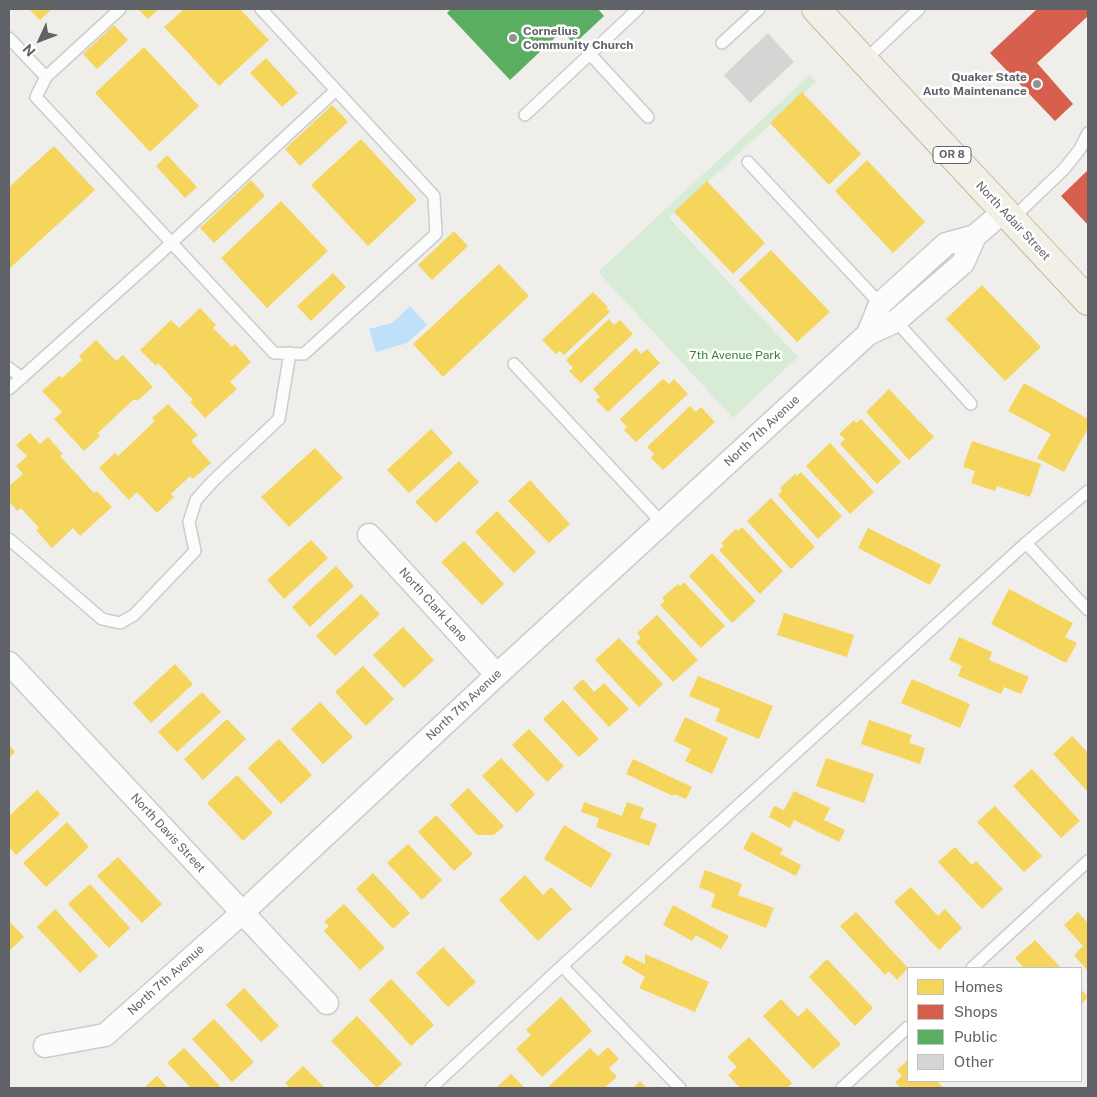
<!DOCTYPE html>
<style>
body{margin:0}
#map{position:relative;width:1097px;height:1097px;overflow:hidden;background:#efeeea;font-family:"Public Sans",sans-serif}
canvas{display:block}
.frame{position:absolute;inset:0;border:10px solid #5f6368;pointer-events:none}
.legend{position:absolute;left:907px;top:967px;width:175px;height:115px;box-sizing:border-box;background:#fff;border:1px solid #bfc1c3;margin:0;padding:6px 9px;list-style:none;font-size:15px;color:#5f6368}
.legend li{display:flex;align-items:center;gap:10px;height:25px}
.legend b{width:25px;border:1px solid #bfc1c3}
.north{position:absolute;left:15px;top:15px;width:50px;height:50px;-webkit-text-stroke:4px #fff;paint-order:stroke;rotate:227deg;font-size:14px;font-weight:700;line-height:20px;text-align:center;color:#5f6368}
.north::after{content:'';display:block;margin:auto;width:18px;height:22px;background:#5f6368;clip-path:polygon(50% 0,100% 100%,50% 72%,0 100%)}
</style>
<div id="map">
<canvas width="1097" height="1097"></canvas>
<div class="frame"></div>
<ul class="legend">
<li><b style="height:14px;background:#f6d55c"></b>Homes</li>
<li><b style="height:14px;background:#d6604d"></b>Shops</li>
<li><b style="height:14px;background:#5aae61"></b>Public</li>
<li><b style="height:14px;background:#d6d5d3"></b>Other</li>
</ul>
<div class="north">N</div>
</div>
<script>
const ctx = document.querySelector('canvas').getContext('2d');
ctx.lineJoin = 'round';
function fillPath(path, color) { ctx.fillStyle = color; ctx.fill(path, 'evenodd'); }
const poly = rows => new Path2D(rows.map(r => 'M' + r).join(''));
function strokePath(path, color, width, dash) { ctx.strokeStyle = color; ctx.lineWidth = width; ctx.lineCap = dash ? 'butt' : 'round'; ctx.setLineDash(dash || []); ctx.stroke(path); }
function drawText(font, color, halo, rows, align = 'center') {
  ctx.font = font + ' "Public Sans",sans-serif'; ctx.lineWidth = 5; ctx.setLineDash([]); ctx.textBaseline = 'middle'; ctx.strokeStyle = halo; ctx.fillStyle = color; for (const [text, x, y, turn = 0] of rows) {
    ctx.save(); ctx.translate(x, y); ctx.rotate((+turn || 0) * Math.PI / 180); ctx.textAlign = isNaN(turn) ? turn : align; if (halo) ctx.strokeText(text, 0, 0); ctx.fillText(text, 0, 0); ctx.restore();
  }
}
fillPath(poly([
 [810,75,816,82,669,218,798,357,733,418,598,272]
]), '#d8ebd6');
fillPath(poly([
 [410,306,427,325,407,343,376,352,369,329,392,323]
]), '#bfe0f9');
fillPath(poly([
 [29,9,52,9,40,20],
 [138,9,159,9,148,19],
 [184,9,240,9,269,40,219,86,164,27],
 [114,25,128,40,97,69,83,54],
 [144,47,199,106,150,152,95,93],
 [266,58,298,93,282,107,250,73],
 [802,92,861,154,829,185,770,123],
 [332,105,348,122,300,166,285,149],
 [361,139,417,200,368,246,311,185],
 [54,146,95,190,9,269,9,187],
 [167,155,197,187,185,198,156,166],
 [867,160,925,222,893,253,835,191],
 [251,180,265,196,214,243,200,228],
 [707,181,765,243,733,274,674,212],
 [281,201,328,251,267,308,221,258],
 [454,231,468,246,432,280,418,265],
 [771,250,830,312,797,342,739,280],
 [499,264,529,296,443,377,413,344],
 [333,273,346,287,311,321,297,306],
 [982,285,1041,347,1005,381,946,319],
 [593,292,608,307,606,308,610,312,564,355,560,351,556,354,542,340],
 [200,308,216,325,213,328,232,347,235,344,251,362,230,382,237,389,205,418,190,402,193,400,158,363,156,366,140,350,171,320,179,328],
 [609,319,614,325,620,320,633,334,581,383,569,371,573,368,566,360],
 [96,340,116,361,123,355,153,387,137,401,134,399,98,433,100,436,84,451,54,419,62,412,42,391,60,375,62,378,82,360,79,356],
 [636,348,641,354,647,349,660,363,608,412,596,400,600,397,593,389],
 [663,379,669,384,674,379,688,394,636,442,624,430,627,427,620,419],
 [1024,383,1088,419,1088,428,1064,472,1037,458,1051,434,1008,411],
 [889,389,934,437,909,460,866,412],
 [168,404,198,435,191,441,211,463,193,479,190,476,171,494,174,497,157,513,137,492,129,500,99,468,115,453,118,456,155,421,152,418],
 [690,406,696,412,701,407,715,422,663,470,651,458,654,454,647,447],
 [861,419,901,462,877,484,840,444,845,439,839,434,854,420,856,423],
 [431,429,453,453,409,493,387,470],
 [30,433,40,444,48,437,63,454,60,456,94,493,97,491,112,507,80,536,73,528,52,548,36,530,39,528,21,508,17,511,9,501,9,486,23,474,16,466,27,456,16,445],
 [972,441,1041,464,1030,497,997,486,995,491,971,483,975,471,963,467],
 [830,443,874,492,850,514,806,466],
 [315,448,343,478,289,527,261,497],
 [459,461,479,482,436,523,415,502],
 [801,472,842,516,818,539,778,495,782,491,780,488,795,474,797,476],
 [530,480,570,524,549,543,508,501],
 [771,498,815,547,791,569,747,521],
 [497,511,536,552,514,573,475,532],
 [742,527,783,571,760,594,719,550,724,546,721,543,736,529,738,531],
 [868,528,941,565,930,585,858,548],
 [311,540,328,558,284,599,267,580],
 [464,541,504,584,482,605,441,562],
 [712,553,756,601,732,623,689,576],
 [336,566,354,586,310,627,292,607],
 [684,582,725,626,701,648,660,605,665,601,662,598,678,584,680,586],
 [1009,589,1073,623,1065,637,1077,643,1066,663,991,624],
 [361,594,380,614,335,656,316,636],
 [784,613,854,635,847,657,777,635],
 [657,615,698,660,673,682,636,642,641,638,637,633],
 [403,627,434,660,404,688,373,655],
 [959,637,992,652,989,660,1029,677,1021,694,1004,687,1001,694,958,676,962,666,949,660],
 [619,638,663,684,639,707,595,660],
 [175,664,193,684,151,723,133,703],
 [363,666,394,699,366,726,335,692],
 [698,676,773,706,759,739,715,721,720,709,689,696],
 [583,679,594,692,604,683,629,709,609,727,573,688],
 [912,679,970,704,960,728,901,703],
 [202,692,221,712,177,752,158,732],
 [563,700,599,739,579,757,543,719],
 [320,702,353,737,323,764,291,729],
 [685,717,728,738,712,774,685,761,691,749,674,741],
 [227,719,246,739,203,780,184,759],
 [869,720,912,735,909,743,925,748,920,764,861,744],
 [529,729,564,766,547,782,512,745],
 [1072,736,1088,753,1088,792,1053,754],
 [279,739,312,775,281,804,248,768],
 [9,745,15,752,9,758],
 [501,758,535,794,517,813,482,776],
 [826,758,874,774,864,803,816,786],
 [633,759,692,787,686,799,674,794,673,796,626,774],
 [1032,769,1080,821,1061,838,1013,786],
 [237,775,273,813,243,841,207,803],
 [468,788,504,826,494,835,477,835,450,805],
 [37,790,60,814,16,855,9,847,9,816],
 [794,791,830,808,824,820,845,830,839,842,794,820,790,828,769,817,774,806,784,810],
 [584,802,622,816,627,802,644,808,640,818,657,824,649,846,596,827,599,818,581,812],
 [995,806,1042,856,1024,872,977,822],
 [436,815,473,854,454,871,418,832],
 [67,822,89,847,46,887,23,863],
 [564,825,612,854,591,888,544,859],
 [752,832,783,849,780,854,801,865,796,876,743,849],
 [408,844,442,880,422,900,387,863],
 [955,847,972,865,976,861,1003,889,982,909,938,862],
 [118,857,162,904,142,923,97,876],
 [705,870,742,884,738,895,774,908,766,928,711,907,715,894,699,887],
 [373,873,410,913,393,929,356,889],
 [525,875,543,895,551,887,572,909,538,941,499,900],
 [90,884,130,928,109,948,68,904],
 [911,887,938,916,945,909,962,928,939,950,894,902],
 [344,904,385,948,360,970,324,931,329,926,324,922],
 [673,905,729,936,721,949,696,935,692,941,663,925],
 [55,909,98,956,80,973,37,927],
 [856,912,908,968,897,980,889,971,885,975,840,926],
 [1078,912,1088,923,1088,971,1074,955,1083,946,1064,925],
 [9,921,24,937,9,951],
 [1035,940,1061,968,1024,968,1015,958],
 [443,947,476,982,448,1007,416,973],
 [645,954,709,982,695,1012,639,988,645,977,622,963,626,955,645,964],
 [827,959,873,1008,855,1026,809,977],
 [391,979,434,1025,411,1046,369,1000],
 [244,988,279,1026,261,1042,226,1005],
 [1081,989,1088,997,1081,1004],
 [561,997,592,1031,542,1077,516,1049,531,1035,526,1030],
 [781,999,798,1017,807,1008,841,1044,813,1069,763,1016],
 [357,1016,402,1064,377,1088,331,1041],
 [214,1019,254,1062,232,1082,192,1039],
 [749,1037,792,1083,787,1088,740,1088,728,1075,737,1067,727,1057],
 [608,1047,619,1059,609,1068,617,1077,604,1088,547,1088,590,1048,598,1056],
 [184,1048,220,1086,217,1088,191,1088,167,1063],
 [908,1060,908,1081,937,1081,944,1088,901,1088,895,1082,902,1076,897,1070],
 [303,1066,325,1088,290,1088,285,1083],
 [511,1074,525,1088,496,1088],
 [157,1076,168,1088,144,1088],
 [640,1081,647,1088,633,1088]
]), '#f6d55c');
fillPath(poly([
 [1037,9,1088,9,1088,16,1037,63,1073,104,1055,121,990,53],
 [1088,170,1088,225,1061,196]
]), '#d6604d');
fillPath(poly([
 [451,9,598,9,604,16,574,44,562,31,510,80,447,13]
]), '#5aae61');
fillPath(poly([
 [768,33,794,62,750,103,724,75]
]), '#d6d5d3');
const service = poly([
 [120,9,46,77,36,97,274,353,304,354,436,234,434,196,261,9],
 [9,38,46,77],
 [722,43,759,9],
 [590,54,648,117],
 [864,61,919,9],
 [525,115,638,9],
 [748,162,883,307],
 [1012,219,1064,169,1080,149,1088,133],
 [894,319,971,404],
 [514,364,662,523],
 [9,368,22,378],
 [9,389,153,260,336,90],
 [9,539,102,619,120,623,134,615,195,551,189,522,196,500,213,481,279,419,290,353],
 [1026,543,1088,610],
 [562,966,680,1088],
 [972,968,1088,861],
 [431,1088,562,966,1026,543,1088,491],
 [842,1088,908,1027]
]);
const minor = poly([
 [868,334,880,304,946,244,975,236,1004,211],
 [369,535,497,675],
 [9,663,327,1003],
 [45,1046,105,1035,242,913,497,675,868,334,896,321,963,263,975,236]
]);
const trunk = poly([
 [816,9,1088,301]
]);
strokePath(service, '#cbcccc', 14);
strokePath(minor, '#cbcccc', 25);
strokePath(trunk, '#c8b996', 30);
strokePath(service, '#fdfcfc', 11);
strokePath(minor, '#fdfcfc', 22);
strokePath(trunk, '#f2f0e6', 28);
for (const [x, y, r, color] of [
 [513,38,5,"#919496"],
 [1037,84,5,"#919496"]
]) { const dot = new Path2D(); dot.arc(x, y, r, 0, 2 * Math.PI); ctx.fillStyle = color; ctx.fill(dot); strokePath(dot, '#fff', 2); }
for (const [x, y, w] of [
 [952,155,38]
]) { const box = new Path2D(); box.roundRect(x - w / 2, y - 8.5, w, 17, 4); ctx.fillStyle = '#fff'; ctx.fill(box); strokePath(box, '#5f6368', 1); }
drawText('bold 11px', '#5f6368', null, [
 ["OR 8",952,155]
]);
drawText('bold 12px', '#5f6368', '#fff', [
 ["Cornelius",523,31],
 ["Community Church",523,45],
 ["Quaker State",1027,77,"right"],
 ["Auto Maintenance",1027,91,"right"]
], 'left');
drawText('12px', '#5f6368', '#fff', [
 ["North Adair Street",1013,221,47],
 ["North 7th Avenue",762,431,-43],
 ["North Clark Lane",433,605,48],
 ["North 7th Avenue",464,705,-43],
 ["North Davis Street",168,833,47],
 ["North 7th Avenue",166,980,-42]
]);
drawText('12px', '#348238', '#fff', [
 ["7th Avenue Park",735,355]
]);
</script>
